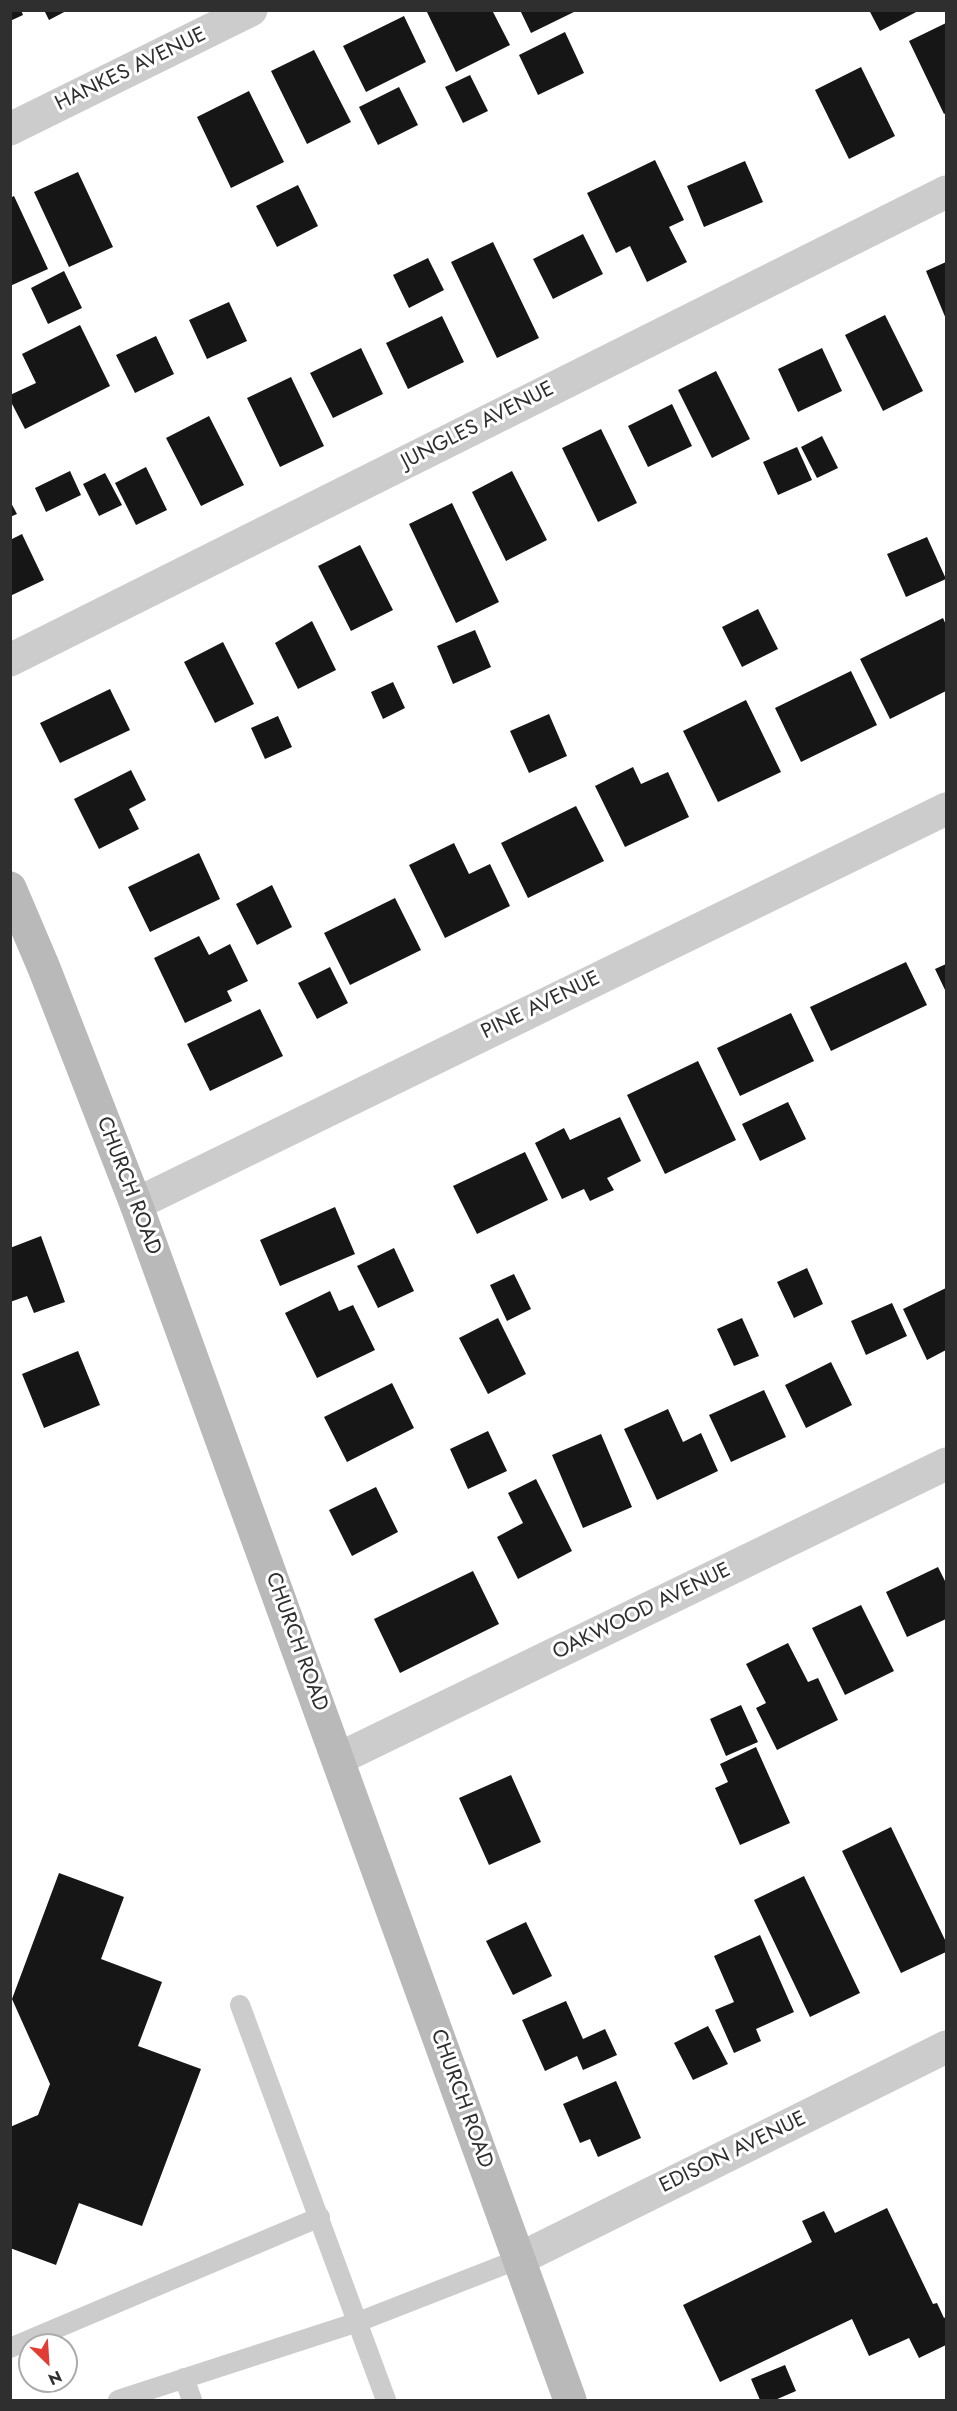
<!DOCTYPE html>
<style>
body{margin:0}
#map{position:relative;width:957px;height:2411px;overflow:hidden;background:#fff;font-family:Jost,sans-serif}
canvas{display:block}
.frame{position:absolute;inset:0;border:12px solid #2f2f2f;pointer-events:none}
.north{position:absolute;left:18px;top:2333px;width:60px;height:60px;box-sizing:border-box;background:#fff;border:2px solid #acacac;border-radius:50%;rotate:155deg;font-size:16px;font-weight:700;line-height:24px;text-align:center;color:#2f2f2f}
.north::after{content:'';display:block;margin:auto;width:21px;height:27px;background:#e23d34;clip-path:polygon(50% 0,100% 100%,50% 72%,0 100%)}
</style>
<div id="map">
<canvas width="957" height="2411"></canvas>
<div class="frame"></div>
<div class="north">N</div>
</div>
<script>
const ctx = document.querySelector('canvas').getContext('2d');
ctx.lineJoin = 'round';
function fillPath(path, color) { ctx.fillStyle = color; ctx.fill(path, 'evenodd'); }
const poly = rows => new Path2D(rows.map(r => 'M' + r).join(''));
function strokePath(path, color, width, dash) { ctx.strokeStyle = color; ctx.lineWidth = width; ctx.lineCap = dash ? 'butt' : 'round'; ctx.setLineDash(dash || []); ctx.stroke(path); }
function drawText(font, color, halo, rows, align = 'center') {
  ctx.font = font + ' Jost,sans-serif'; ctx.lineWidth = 6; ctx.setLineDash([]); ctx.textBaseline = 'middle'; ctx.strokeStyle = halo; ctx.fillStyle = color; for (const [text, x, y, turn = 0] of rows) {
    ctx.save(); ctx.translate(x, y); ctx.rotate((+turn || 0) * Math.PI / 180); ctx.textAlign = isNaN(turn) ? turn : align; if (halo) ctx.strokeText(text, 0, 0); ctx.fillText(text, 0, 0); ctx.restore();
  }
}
fillPath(poly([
 [10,10,21,10,23,15,10,21],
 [44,10,68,10,49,20],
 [426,10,492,10,510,45,456,72],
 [520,10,578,10,531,33],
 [869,10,920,10,880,31],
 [404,16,426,62,366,92,343,46],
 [946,23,946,113,944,114,909,41],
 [565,32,584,73,538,95,519,55],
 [314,50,351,122,307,144,271,71],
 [861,67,895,136,849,159,815,90],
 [470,75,488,111,463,123,445,87],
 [399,87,418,125,378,145,359,107],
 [249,91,284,162,231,188,197,117],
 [655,160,684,220,669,227,687,262,647,282,630,246,616,253,587,193],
 [745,161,763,202,704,227,687,186],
 [78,172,113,247,69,267,34,192],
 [298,185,318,226,277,247,256,206],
 [14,196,48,269,10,286,10,198],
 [583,234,603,274,553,299,533,259],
 [493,242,539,338,497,358,451,262],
 [428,258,444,290,409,308,393,275],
 [946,262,946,319,926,271],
 [64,271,82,308,48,324,31,288],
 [229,302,247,341,207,359,189,320],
 [885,315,923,391,883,411,845,335],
 [442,316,464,362,408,389,386,343],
 [80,325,110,386,25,429,10,400,10,395,36,383,22,354],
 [156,336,174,374,135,393,116,355],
 [361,348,383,394,333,418,310,373],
 [822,348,842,391,798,412,778,369],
 [716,371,750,439,712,458,678,390],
 [291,377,324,446,280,467,247,398],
 [672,404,692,446,648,467,628,426],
 [209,416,244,485,201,506,166,438],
 [601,429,637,503,598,522,562,448],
 [822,436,838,468,817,478,801,447],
 [797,447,812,480,778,495,763,462],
 [146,467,167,510,136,525,115,483],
 [70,471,81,495,46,512,35,488],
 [512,471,547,540,506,561,472,492],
 [105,473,122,505,99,516,83,484],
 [10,501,17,514,10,517],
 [452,503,499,602,456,623,409,524],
 [22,534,44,580,10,596,10,540],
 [927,537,946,579,906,597,887,554],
 [360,545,393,610,351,631,318,566],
 [758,609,778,649,742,667,722,627],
 [943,618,946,625,946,691,890,719,860,659],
 [312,621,336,670,298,689,275,643],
 [475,630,491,667,453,684,437,646],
 [223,642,254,704,215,723,184,662],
 [851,671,877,725,801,762,775,708],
 [393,682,405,708,383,719,371,692],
 [110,689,130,730,60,763,40,723],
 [746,700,781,772,718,802,683,731],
 [549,714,567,756,529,773,510,731],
 [278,716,292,747,265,759,251,728],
 [633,767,641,784,668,772,689,817,625,847,595,786],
 [131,770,146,800,129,809,139,829,99,849,74,799],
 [576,806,604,861,528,898,501,843],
 [454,843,469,874,490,864,510,906,445,938,409,865],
 [199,853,220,899,150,932,128,887],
 [272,885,292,927,257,945,236,904],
 [395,898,421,950,350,985,324,933],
 [199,936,209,955,230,944,248,981,227,991,232,1001,185,1023,154,958],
 [906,962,927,1005,831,1051,810,1007],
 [946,964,946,992,935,969],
 [330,967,348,1003,317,1019,298,983],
 [260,1009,283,1056,210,1091,187,1044],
 [791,1013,814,1061,740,1096,717,1048],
 [698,1061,736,1140,665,1174,627,1095],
 [788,1102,806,1139,760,1161,742,1124],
 [620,1117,641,1161,607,1178,614,1190,590,1201,584,1189,562,1199,535,1143,564,1128,570,1140],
 [525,1152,548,1200,477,1234,453,1186],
 [335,1207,355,1254,280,1286,260,1240],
 [41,1236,65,1302,34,1313,27,1296,10,1302,10,1248],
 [394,1248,414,1291,378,1308,357,1266],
 [807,1268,823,1304,794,1318,777,1282],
 [514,1274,531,1309,507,1321,490,1285],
 [946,1288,946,1350,927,1360,903,1309],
 [330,1291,339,1311,353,1305,375,1350,317,1378,285,1313],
 [892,1303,907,1336,866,1355,851,1321],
 [498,1318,526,1374,488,1394,459,1338],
 [742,1318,759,1356,734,1366,717,1329],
 [78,1351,100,1405,44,1428,22,1374],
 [831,1362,852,1405,806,1428,785,1385],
 [392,1383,414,1428,347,1462,324,1417],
 [764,1390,786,1437,731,1462,709,1415],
 [668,1409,683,1442,701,1433,718,1471,657,1500,624,1429],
 [488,1431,507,1471,468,1489,450,1449],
 [601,1434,632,1507,583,1528,552,1455],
 [536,1479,572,1551,518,1579,497,1537,523,1523,508,1493],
 [376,1487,398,1532,352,1556,329,1510],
 [938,1567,946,1583,946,1619,907,1637,886,1592],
 [473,1571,499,1624,400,1673,374,1619],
 [861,1605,894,1671,845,1695,812,1628],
 [788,1643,808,1682,818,1678,838,1720,777,1750,756,1708,766,1703,746,1664],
 [741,1705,758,1742,726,1756,710,1719],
 [756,1747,790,1823,740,1845,715,1788,728,1782,720,1764],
 [511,1775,541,1842,489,1865,459,1798],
 [891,1827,946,1942,946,1952,901,1973,842,1851],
 [59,1873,124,1897,101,1959,162,1982,138,2046,201,2069,142,2226,79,2203,56,2265,10,2248,10,2127,38,2115,50,2084,12,1999],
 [804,1876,860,1993,810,2017,754,1900],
 [526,1922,552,1976,513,1995,486,1941],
 [760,1935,794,2012,756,2029,761,2041,734,2053,715,2010,734,2002,714,1956],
 [566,2001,583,2039,605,2029,617,2055,583,2070,577,2056,545,2071,522,2020],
 [708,2026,728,2064,693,2080,674,2043],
 [616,2081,641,2138,598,2157,590,2139,580,2143,563,2104],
 [887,2208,933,2304,937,2303,944,2318,946,2317,946,2345,919,2358,909,2338,869,2356,852,2319,720,2382,683,2305,812,2242,802,2221,824,2211,835,2233],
 [785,2365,796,2391,775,2400,760,2400,751,2379]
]), '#161616');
strokePath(poly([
 [240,2005,386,2400],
 [10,2348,320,2217],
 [184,2378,192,2400],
 [118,2400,358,2322,519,2259]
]), '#ccc', 20);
strokePath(poly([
 [10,129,251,10],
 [10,660,946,192],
 [136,1204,946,809],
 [338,1759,946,1464],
 [519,2259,946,2047]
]), '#ccc', 33);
strokePath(poly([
 [10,888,44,968,136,1204,570,2400]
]), '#b9b9b9', 33);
drawText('21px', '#2f2f2f', '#fff', [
 ["HANKES AVENUE",131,70,-26],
 ["JUNGLES AVENUE",478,426,-27],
 ["PINE AVENUE",541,1006,-26],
 ["CHURCH ROAD",128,1186,69],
 ["OAKWOOD AVENUE",642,1612,-26],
 ["CHURCH ROAD",296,1642,70],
 ["CHURCH ROAD",461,2099,70],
 ["EDISON AVENUE",733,2153,-26]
]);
</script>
